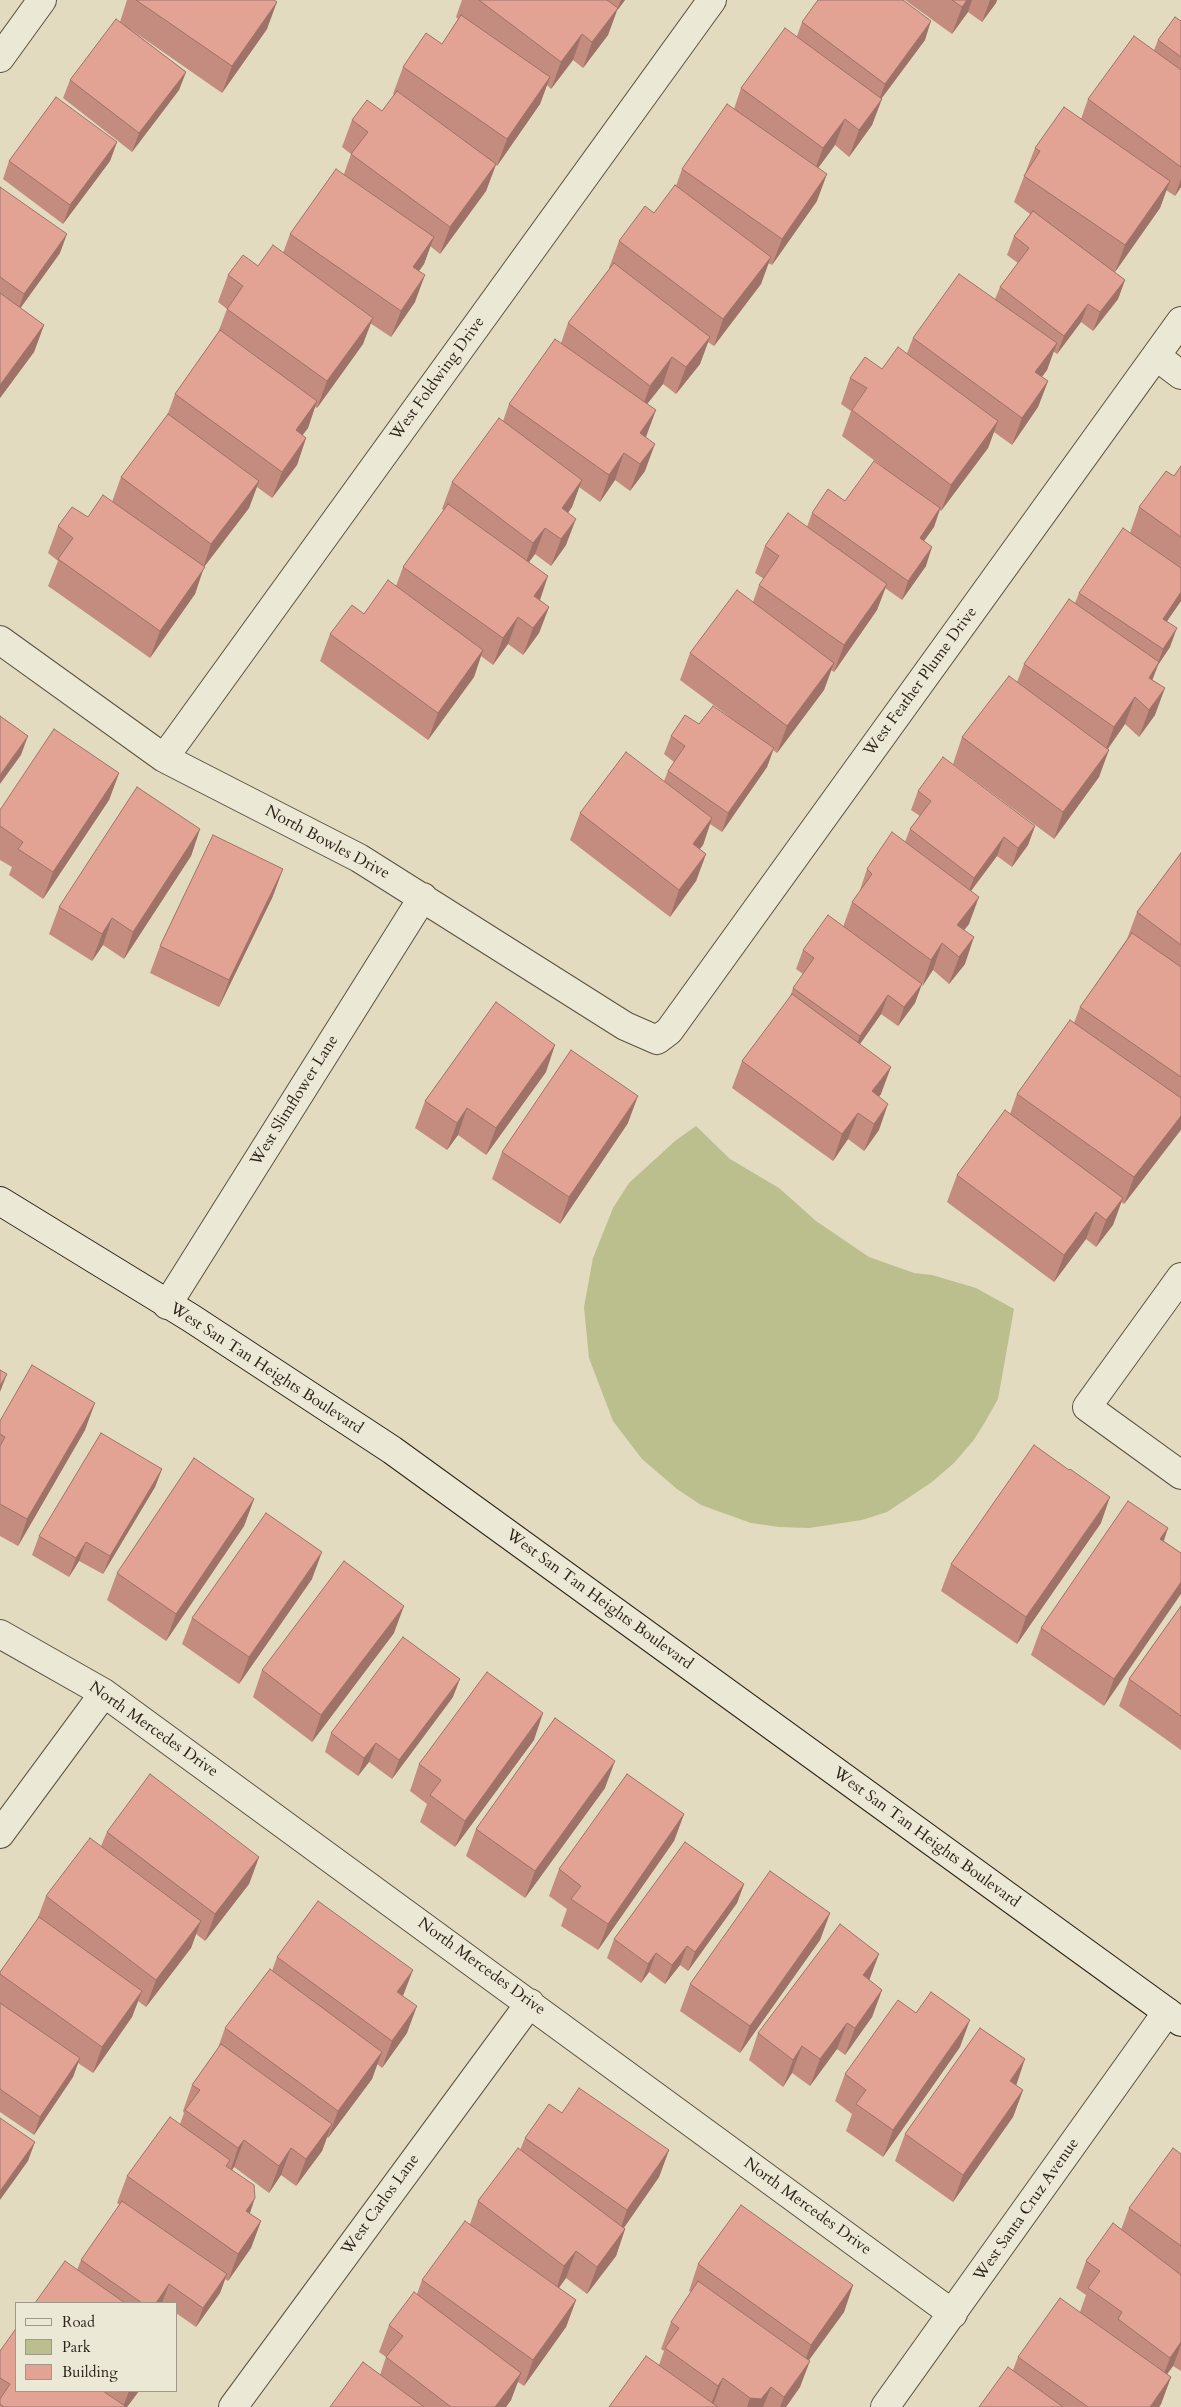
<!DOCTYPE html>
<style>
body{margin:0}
#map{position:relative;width:1181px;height:2407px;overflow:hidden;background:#e2dbc0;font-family:Cardo,serif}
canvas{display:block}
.legend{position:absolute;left:15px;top:2302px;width:162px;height:90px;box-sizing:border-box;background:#ece8d6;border:1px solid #9f998a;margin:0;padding:6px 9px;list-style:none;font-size:15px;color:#2c2318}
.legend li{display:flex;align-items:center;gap:10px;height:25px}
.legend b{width:25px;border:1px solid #9f998a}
</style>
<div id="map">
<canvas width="1181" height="2407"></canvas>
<ul class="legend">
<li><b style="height:6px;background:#ece8d6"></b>Road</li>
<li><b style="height:14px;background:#bbbe8d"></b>Park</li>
<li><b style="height:14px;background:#e3a394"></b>Building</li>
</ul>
</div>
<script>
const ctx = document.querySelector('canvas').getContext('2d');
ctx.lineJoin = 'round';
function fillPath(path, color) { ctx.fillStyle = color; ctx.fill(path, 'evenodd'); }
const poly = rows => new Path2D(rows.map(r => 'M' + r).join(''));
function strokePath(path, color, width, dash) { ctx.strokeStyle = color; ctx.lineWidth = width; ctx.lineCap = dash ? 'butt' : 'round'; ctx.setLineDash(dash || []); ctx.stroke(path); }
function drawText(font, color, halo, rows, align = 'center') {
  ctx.font = font + ' Cardo,serif'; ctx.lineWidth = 4.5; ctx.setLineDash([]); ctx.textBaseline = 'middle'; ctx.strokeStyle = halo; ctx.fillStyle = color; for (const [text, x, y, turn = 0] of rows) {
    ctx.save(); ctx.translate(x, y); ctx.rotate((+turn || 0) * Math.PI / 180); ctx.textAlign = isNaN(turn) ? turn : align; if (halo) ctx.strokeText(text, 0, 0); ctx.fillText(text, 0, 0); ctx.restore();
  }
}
fillPath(poly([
 [696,1126,730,1159,779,1188,816,1221,869,1257,914,1273,932,1275,976,1288,1014,1309,998,1399,985,1422,973,1441,954,1463,932,1482,887,1512,862,1520,809,1528,779,1527,751,1523,701,1505,677,1489,642,1459,613,1421,589,1358,584,1307,593,1258,613,1208,629,1183,675,1141]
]), '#bbbe8d');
const street = poly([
 [0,58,42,0],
 [1156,356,1181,375],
 [0,640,164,758,359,858,625,1026,657,1040,669,1031,1181,321],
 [164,758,712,0],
 [1181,1277,1087,1407,1181,1475],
 [167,1305,423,897],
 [0,1634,104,1693,953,2314],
 [0,1834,104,1693],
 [233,2407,530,2003],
 [885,2407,1167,2012]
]);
const secondary = poly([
 [0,1201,191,1318,392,1450,1181,2022]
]);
strokePath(street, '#5a5142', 30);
strokePath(secondary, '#2c2318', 30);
strokePath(street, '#ece8d6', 28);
strokePath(secondary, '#ece8d6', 28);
fillPath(poly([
 [127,0,274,0,267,29,222,93,130,29,186,72,179,90,132,152,63,98,70,80,120,22],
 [462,0,625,0,616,12,608,35,583,68,573,60,551,89,547,85,540,104,497,166,496,165,486,191,440,254,430,246,424,264,419,271,415,302,391,337,370,323,363,344,317,408,315,407,308,428,302,435,306,438,297,465,272,498,257,487,249,508,204,567,195,594,150,658,48,586,58,561,48,553,58,526,88,517,112,502,121,477,167,416,175,394,218,333,227,309,218,302,228,275,258,266,283,253,290,234,344,174,351,154,342,147,352,120,382,111,394,95,393,94,403,67,442,44,458,19,456,17],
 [905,0,997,0,996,3,982,22,968,12,952,34],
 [1181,21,1181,187,1175,196,1166,190,1160,208,1115,272,1125,280,1118,299,1093,331,1081,322,1057,354,1053,351,1047,370,1042,377,1048,381,1038,407,1012,445,994,432,988,448,941,511,940,510,934,527,924,541,926,566,902,600,885,588,877,610,834,672,831,670,824,690,777,753,773,750,767,767,722,832,710,824,703,845,699,849,706,854,696,881,670,917,570,840,580,813,664,781,668,771,674,762,664,754,671,736,699,724,743,727,680,680,690,653,753,602,759,585,764,579,755,573,765,546,807,527,812,513,845,501,883,467,842,436,851,411,841,404,850,378,882,369,907,353,913,338,995,299,1000,287,1018,263,1007,255,1014,236,1030,214,1014,202,1035,148,1081,119,1088,99,1154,50,1158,40],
 [802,22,925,40,882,98,872,125,849,157,835,145,818,168,817,201,772,265,768,263,761,284,714,346,708,342,700,364,676,394,663,384,647,404,645,471,630,491,615,480,600,502,579,487,572,507,568,513,566,545,551,566,535,554,529,562,540,600,549,607,539,633,523,655,508,644,493,665,481,656,474,677,428,740,320,661,330,634,364,614,396,586,403,567,444,510,442,509,452,482,503,421,509,404,561,343,568,323,610,268,609,268,619,241,654,213,676,186,682,169,734,109,741,88,797,36],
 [117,142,110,161,63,224,3,179,9,161],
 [0,187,60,253,20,308,44,325,34,352,0,398],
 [1181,466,1181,601,1167,621,1170,647,1158,665,1152,680,1155,715,1139,737,1125,724,1108,749,1099,777,1054,839,953,764,962,737,1017,682,1024,664,1075,603,1079,593,1130,533,1139,507,1174,476],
 [119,773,109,800,43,899,9,875,12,867,0,860,0,810],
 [918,791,1035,826,1028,845,1012,867,997,856,971,891,969,924,964,930,965,964,949,984,933,970,921,986,915,1003,898,1026,881,1014,860,1044,881,1094,879,1096,879,1130,864,1151,848,1139,833,1161,732,1088,742,1061,790,997,793,988,803,974,796,969,803,950,843,927,852,902,859,893,867,869,905,842,910,829,920,816,911,810],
 [200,829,191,856,124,959,103,945,92,961,49,934,59,907],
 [1181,853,1181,1129,1180,1131,1124,1204,1121,1202,1113,1225,1096,1247,1086,1239,1054,1282,947,1202,957,1175,1010,1114,1017,1094,1074,1023,1080,1007,1127,939,1137,912],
 [273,896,219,1007,150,973,160,946],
 [546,1072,486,1155,458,1135,447,1150,415,1128,425,1101],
 [628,1123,560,1224,492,1179,502,1152],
 [0,1421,85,1430,18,1546,0,1536],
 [162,1469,155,1487,103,1574,79,1561,69,1577,32,1555,39,1536],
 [254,1499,244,1526,166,1641,107,1600,117,1573],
 [1101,1523,1017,1644,941,1591,951,1564],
 [1168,1528,1164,1541,1181,1553,1104,1706,1031,1655,1041,1628],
 [312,1579,239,1684,182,1644,192,1618],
 [1181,1606,1181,1750,1119,1706,1129,1679],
 [394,1633,312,1742,253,1697,262,1670],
 [453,1697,392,1779,369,1762,358,1776,325,1752,331,1733],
 [534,1740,455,1847,420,1822,427,1804,410,1791,419,1764],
 [605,1788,525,1898,466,1856,476,1829],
 [684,1814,674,1841,598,1950,561,1926,567,1909,549,1896,559,1869],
 [107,1832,259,1857,249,1884,205,1941,196,1934,191,1948,146,2007,138,2001,132,2017,93,2073,78,2063,73,2077,34,2135,0,2112,0,1972,37,1920,46,1896,101,1846],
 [744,1884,737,1903,688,1971,680,1965,665,1984,649,1972,641,1983,607,1958,614,1939],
 [830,1913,820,1940,740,2053,680,2011,690,1984],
 [277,1957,403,1996,407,2033,382,2068,377,2064,372,2079,328,2138,327,2137,322,2151,296,2186,281,2175,269,2193,234,2167,232,2170,250,2214,261,2221,251,2248,228,2281,225,2279,220,2293,196,2327,176,2313,176,2303,35,2303,77,2270,81,2260,120,2205,117,2203,127,2176,180,2124,184,2113,183,2111,192,2085,218,2048,225,2028,272,1971],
 [869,1981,882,1990,872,2017,845,2055,837,2049,810,2086,792,2073,783,2087,749,2060,758,2033],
 [960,2047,883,2157,846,2131,852,2114,835,2101,845,2074],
 [1016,2085,1023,2090,1013,2117,953,2202,895,2161,905,2134],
 [562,2113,669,2150,659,2177,624,2228,625,2229,616,2256,587,2294,566,2278,559,2288,576,2300,566,2327,524,2386,518,2382,511,2400,506,2407,330,2407,380,2375,386,2357,379,2352,389,2325,417,2294,422,2280,470,2224,478,2201,520,2150,525,2138],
 [1181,2154,1181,2371,1173,2366,1167,2374,1171,2377,1161,2404,1159,2407,979,2407,1013,2370,1018,2357,1080,2312,1086,2295,1076,2288,1086,2261,1121,2230,1129,2208],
 [698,2264,853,2285,844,2312,809,2360,800,2387,786,2407,609,2407,659,2365,664,2351,661,2349,671,2322,691,2292,689,2291],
 [0,2351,16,2391,139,2391,127,2407,0,2407]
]), '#c38c7f');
fillPath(poly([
 [621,0,625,0,616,12],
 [967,0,972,0,968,12,952,34,962,7],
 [990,0,997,0,996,3,982,22],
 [277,2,267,29,222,93,232,66],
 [618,8,608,35,583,68,592,42],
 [931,21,925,40,878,103,885,84],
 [582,34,573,60,551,89,561,62],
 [186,72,179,90,132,152,139,133],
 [550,77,540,104,497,166,507,139],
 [882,99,872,125,849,157,859,130],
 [845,119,835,145,813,175,823,148],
 [117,142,110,161,63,224,70,205],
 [496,164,486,191,440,254,450,227],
 [827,174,817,201,772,265,782,239],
 [1181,179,1181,187,1175,196],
 [1170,181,1160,208,1115,272,1125,245],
 [67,234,60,253,17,313,24,294],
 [434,237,424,264,403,293,413,267],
 [771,257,761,284,714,346,723,319],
 [425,275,415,302,391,337,401,311],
 [1125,280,1118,299,1093,331,1100,312],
 [1088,304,1081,322,1057,354,1064,336],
 [373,318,363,344,317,408,327,381],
 [44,325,34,352,0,398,0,385],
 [710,337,700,364,676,394,686,367],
 [1057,343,1047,370,1025,399,1035,372],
 [672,357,663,384,640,413,650,386],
 [1048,381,1038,407,1012,445,1022,418],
 [317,401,308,428,286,457,296,430],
 [656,410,646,437,631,458,640,433],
 [998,421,988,448,941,511,951,485],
 [306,438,297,465,272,498,282,472],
 [655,444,645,471,630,491,640,464],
 [624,453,615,480,600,502,609,475],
 [582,480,572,507,552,535,562,508],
 [259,481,249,508,204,567,195,594,150,658,160,631,202,571,211,544],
 [940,508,934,527,913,556,920,538],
 [576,519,566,545,551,566,561,539],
 [545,528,535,554,523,570,533,543],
 [932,547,926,566,902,600,908,581],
 [548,576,539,603,524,623,534,596],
 [887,584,877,610,834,672,844,645],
 [1181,592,1181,601,1156,637,1163,619],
 [549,607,539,633,523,655,533,628],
 [518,617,508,644,493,665,503,638],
 [1177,628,1170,647,1158,665,1149,689,1149,678,1157,666,1163,649],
 [483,650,474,677,428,740,438,713],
 [834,663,824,690,777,753,787,726],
 [1165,688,1155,715,1139,737,1149,710],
 [1135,697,1125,724,1104,754,1114,727],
 [28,736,21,755,0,784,0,775],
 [774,748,767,767,722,832,728,813],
 [1109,750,1099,777,1054,839,1063,812],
 [119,773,109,800,43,899,53,872],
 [712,818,703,845,683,871,693,844],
 [1035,826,1028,845,1012,867,1018,848],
 [200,829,191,856,124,959,133,932],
 [1004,837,997,856,967,896,974,878],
 [706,854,696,881,670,917,679,890],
 [283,869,273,896,219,1007,229,980],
 [979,897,969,924,949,949,957,925],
 [112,918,103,945,92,961,102,934],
 [974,937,965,964,949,984,959,957],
 [942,943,933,970,922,987,931,960],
 [922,984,915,1003,898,1026,904,1007],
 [888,995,881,1014,853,1054,860,1036],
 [555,1045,546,1072,486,1155,496,1128],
 [891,1067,881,1094,863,1116,872,1091],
 [638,1096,628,1123,560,1224,569,1197],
 [888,1104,879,1130,864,1151,874,1124],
 [467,1108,458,1135,447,1150,457,1123],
 [858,1113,848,1139,833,1161,842,1134],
 [1181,1116,1181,1129,1180,1131,1124,1204,1134,1177],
 [1123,1198,1113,1225,1096,1247,1106,1220],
 [1096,1212,1086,1239,1054,1282,1064,1255],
 [7,1374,0,1392,0,1386],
 [95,1403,85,1430,18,1546,27,1519],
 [162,1469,155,1487,103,1574,110,1556],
 [1110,1497,1101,1523,1017,1644,1026,1617],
 [254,1499,244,1526,166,1641,176,1614],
 [1168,1528,1158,1555,1160,1539],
 [86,1542,79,1561,69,1577,76,1558],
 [322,1552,312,1579,239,1684,249,1657],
 [1181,1582,1181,1594,1104,1706,1114,1679],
 [404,1606,394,1633,312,1742,321,1715],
 [460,1679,453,1697,392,1779,399,1760],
 [543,1713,534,1740,455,1847,465,1821],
 [376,1743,369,1762,358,1776,364,1758],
 [615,1761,605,1788,525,1898,535,1871],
 [684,1814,674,1841,598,1950,608,1924],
 [259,1857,249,1884,205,1941,215,1914],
 [744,1884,737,1903,688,1971,695,1952],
 [830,1913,820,1940,740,2053,750,2026],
 [201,1921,191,1948,146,2007,156,1980],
 [687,1946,680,1965,665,1984,672,1965],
 [656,1953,649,1972,641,1983,648,1964],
 [879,1954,869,1981,863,1975],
 [413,1970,403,1996,397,1992],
 [882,1990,872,2017,845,2055,855,2028],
 [142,1991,132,2017,93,2073,102,2047],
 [417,2006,407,2033,382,2068,392,2041],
 [970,2020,960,2047,883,2157,893,2130],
 [847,2023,837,2049,810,2086,820,2059],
 [802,2046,792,2073,783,2087,793,2060],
 [382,2052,372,2079,328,2138,338,2111],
 [80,2058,73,2077,34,2135,40,2117],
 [1025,2059,1016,2086,1010,2081],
 [1023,2090,1013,2117,953,2202,963,2175],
 [332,2124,322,2151,296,2186,306,2159],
 [244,2140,234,2167,229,2175,238,2148],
 [35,2142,28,2161,0,2200,0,2191],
 [291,2148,281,2175,269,2193,279,2166],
 [669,2150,659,2177,618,2236,627,2210],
 [255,2198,246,2225,246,2211],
 [261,2221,251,2248,228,2281,238,2254],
 [625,2229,616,2256,587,2294,597,2267],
 [576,2251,566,2278,555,2293,564,2266],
 [227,2274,220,2293,196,2327,203,2308],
 [169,2284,162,2303,156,2303],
 [853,2285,844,2312,801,2371,811,2345],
 [576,2300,566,2327,524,2386,533,2360],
 [1181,2342,1181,2345,1173,2366,1160,2384,1170,2358],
 [810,2361,800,2387,786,2407,780,2407,784,2397],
 [521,2373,511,2400,506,2407,495,2407],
 [1171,2377,1161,2404,1159,2407,1150,2407],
 [723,2378,713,2405,710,2407,718,2386],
 [771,2387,763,2407,747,2407,750,2398],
 [129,2391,139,2391,127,2407,123,2407]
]), '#9f7268');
const building = poly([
 [136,0,274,0,277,2,232,66,136,0],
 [479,0,607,0,618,8,592,42,582,34,561,62,479,0],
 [818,0,903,0,931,21,885,84,802,22,818,0],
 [952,0,967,0,962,7,952,0],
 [461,15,550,77,507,139,403,67,426,33,442,44,461,15],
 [1175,17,1181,21,1181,57,1158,40,1175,17],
 [116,19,186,72,139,133,70,80,116,19],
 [785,28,882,99,859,130,845,119,823,148,741,88,785,28],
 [1134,36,1181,70,1181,167,1088,99,1134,36],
 [397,91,496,164,450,227,351,154,368,132,352,120,367,100,382,111,397,91],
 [56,97,117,142,70,205,9,161,56,97],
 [727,104,827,174,782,239,682,169,727,104],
 [1064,107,1170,181,1125,245,1024,176,1040,151,1035,148,1064,107],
 [336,169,434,237,413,267,425,275,401,311,290,234,336,169],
 [675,185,771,257,723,319,619,241,645,206,654,213,675,185],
 [0,187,67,234,24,294,0,277,0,187],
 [1033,211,1125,280,1100,312,1088,304,1064,336,1000,287,1029,248,1014,236,1033,211],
 [273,245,373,318,327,381,227,309,243,286,228,275,243,255,258,266,273,245],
 [614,263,710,337,686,367,672,357,650,386,568,323,614,263],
 [959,274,1057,343,1035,372,1048,381,1022,418,913,338,959,274],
 [0,293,44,325,0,385,0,293],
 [220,330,317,401,296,430,306,438,282,472,175,394,220,330],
 [555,339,656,410,640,433,655,444,640,464,624,453,609,475,509,404,555,339],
 [898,347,998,421,951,485,852,410,867,388,850,378,865,357,882,369,898,347],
 [168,414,259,481,211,544,121,477,168,414],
 [499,418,582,480,562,508,576,519,561,539,545,528,533,543,452,482,499,418],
 [874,461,940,508,920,538,932,547,908,581,812,513,828,489,845,501,874,461],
 [1181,466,1181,537,1139,507,1166,471,1174,476,1181,466],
 [103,495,205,567,160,631,58,559,73,538,58,526,72,507,88,517,103,495],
 [448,504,548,576,534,596,549,607,533,628,518,617,503,638,403,567,448,504],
 [788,513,887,584,844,645,759,585,779,556,765,546,788,513],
 [1123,528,1181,568,1181,592,1163,619,1177,628,1163,649,1079,593,1123,528],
 [388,580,483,650,438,713,330,634,352,605,364,614,388,580],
 [737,590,834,663,787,726,690,653,737,590],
 [1069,599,1159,662,1149,678,1165,688,1149,710,1135,697,1114,727,1024,664,1069,599],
 [1009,676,1109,750,1063,812,962,737,1009,676],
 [713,706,774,748,728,813,668,771,685,746,671,736,685,715,699,724,713,706],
 [0,716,28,736,0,775,0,716],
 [54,729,119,773,53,872,18,849,23,842,0,826,0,810,54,729],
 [626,752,712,818,693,844,706,854,679,890,580,813,626,752],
 [943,757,1035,826,1018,848,1004,837,974,878,910,829,931,801,918,791,943,757],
 [137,787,200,829,133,932,112,918,102,934,59,907,137,787],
 [892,832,979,897,957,925,974,937,959,957,942,943,931,960,852,902,872,874,867,869,892,832],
 [213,835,283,869,229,980,160,946,213,835],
 [1181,853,1181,945,1137,912,1181,853],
 [828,915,922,984,904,1007,888,995,860,1036,793,988,814,958,803,950,828,915],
 [1132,933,1181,967,1181,1077,1080,1007,1132,933],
 [792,994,891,1067,872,1091,888,1104,874,1124,858,1113,842,1134,742,1061,792,994],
 [496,1002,555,1045,496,1128,467,1108,457,1123,425,1101,496,1002],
 [1070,1020,1181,1098,1181,1116,1134,1177,1017,1094,1070,1020],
 [571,1050,638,1096,569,1197,502,1152,571,1050],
 [1005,1110,1123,1198,1106,1220,1096,1212,1064,1255,957,1175,1005,1110],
 [32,1365,95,1403,27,1519,0,1504,0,1446,5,1437,0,1434,0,1421,32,1365],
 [0,1370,7,1374,0,1386,0,1370],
 [101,1433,162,1469,110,1556,86,1542,76,1558,39,1536,101,1433],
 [1034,1445,1069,1470,1070,1469,1110,1497,1026,1617,951,1564,1034,1445],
 [194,1458,254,1499,176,1614,117,1573,194,1458],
 [1128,1501,1168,1528,1160,1539,1181,1553,1181,1582,1114,1679,1041,1628,1128,1501],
 [266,1513,322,1552,249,1657,192,1618,266,1513],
 [344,1561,404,1606,321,1715,262,1670,344,1561],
 [1181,1606,1181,1716,1129,1679,1181,1606],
 [403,1637,460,1679,399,1760,376,1743,364,1758,331,1733,403,1637],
 [487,1672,543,1713,465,1821,430,1795,441,1780,419,1764,487,1672],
 [555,1718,615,1761,535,1871,476,1829,555,1718],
 [150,1774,259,1857,215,1914,107,1832,150,1774],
 [627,1774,684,1814,608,1924,571,1899,581,1886,559,1869,627,1774],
 [90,1838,201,1921,156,1980,46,1896,90,1838],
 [685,1842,744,1884,695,1952,687,1946,672,1965,656,1953,648,1964,614,1939,685,1842],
 [770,1871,830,1913,750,2026,690,1984,770,1871],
 [318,1901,413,1970,397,1992,417,2006,392,2041,277,1957,318,1901],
 [39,1917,142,1991,102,2047,0,1974,0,1972,39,1917],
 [840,1924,879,1954,863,1975,882,1990,855,2028,847,2023,820,2059,802,2046,793,2060,758,2033,840,1924],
 [270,1969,382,2052,338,2111,225,2028,270,1969],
 [931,1992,970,2020,893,2130,856,2104,866,2090,845,2074,898,2000,916,2013,931,1992],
 [0,2003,80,2058,40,2117,0,2089,0,2003],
 [980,2028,1025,2059,1010,2081,1023,2090,963,2175,905,2134,980,2028],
 [221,2044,332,2124,306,2159,291,2148,279,2166,244,2140,238,2148,185,2110,200,2090,192,2085,221,2044],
 [579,2088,669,2150,627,2210,525,2138,549,2104,562,2113,579,2088],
 [170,2117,230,2160,226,2166,254,2185,255,2198,246,2211,261,2221,238,2254,127,2176,170,2117],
 [0,2118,35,2142,0,2191,0,2118],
 [518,2148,625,2229,597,2267,576,2251,564,2266,478,2201,518,2148],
 [1173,2148,1181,2154,1181,2246,1129,2208,1173,2148],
 [122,2201,227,2274,203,2308,169,2284,156,2303,142,2303,81,2260,122,2201],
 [741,2205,853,2285,811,2345,698,2264,741,2205],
 [465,2221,576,2300,533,2360,422,2280,465,2221],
 [1113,2223,1181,2275,1181,2342,1170,2358,1118,2319,1122,2312,1088,2288,1100,2271,1086,2261,1113,2223],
 [65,2261,125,2303,35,2303,65,2261],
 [698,2281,810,2361,784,2397,771,2387,761,2399,750,2398,723,2378,718,2386,665,2348,679,2328,671,2322,698,2281],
 [414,2292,521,2373,495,2407,451,2407,386,2357,403,2336,389,2325,414,2292],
 [1060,2298,1171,2377,1150,2407,1088,2407,1018,2357,1060,2298],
 [15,2330,16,2330,16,2391,103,2391,125,2406,124,2407,4,2407,0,2404,0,2399,10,2384,0,2378,0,2351,15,2330],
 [646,2356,718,2407,609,2407,646,2356],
 [363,2362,424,2407,330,2407,363,2362],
 [1008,2367,1063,2407,979,2407,1008,2367]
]);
fillPath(building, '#e3a394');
strokePath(building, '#9f7268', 1);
drawText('16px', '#2c2318', '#ece8d6', [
 ["West Foldwing Drive",438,379,-54],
 ["West Feather Plume Drive",921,682,-54],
 ["North Bowles Drive",327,843,28],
 ["West Slimflower Lane",295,1101,-58],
 ["West San Tan Heights Boulevard",266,1369,33],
 ["West San Tan Heights Boulevard",599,1600,36],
 ["North Mercedes Drive",153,1730,35],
 ["West San Tan Heights Boulevard",926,1838,36],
 ["North Mercedes Drive",481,1967,36],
 ["West Carlos Lane",381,2205,-54],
 ["North Mercedes Drive",807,2207,36],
 ["West Santa Cruz Avenue",1027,2210,-55]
]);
</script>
